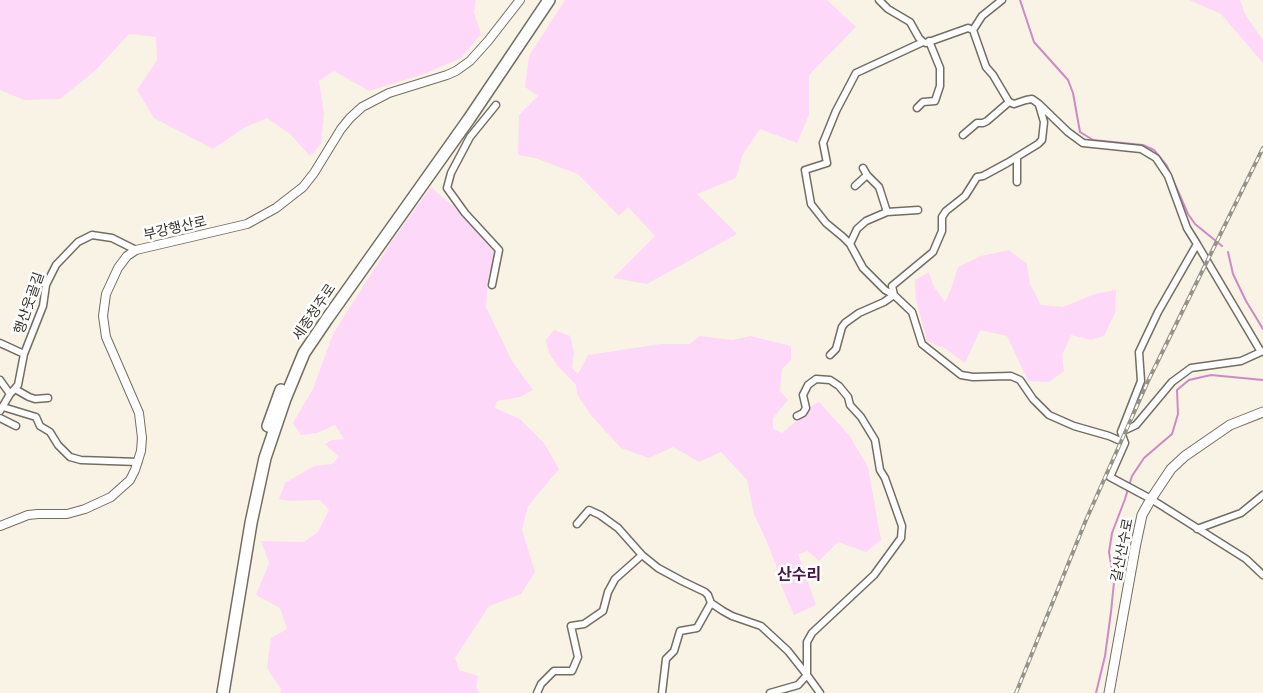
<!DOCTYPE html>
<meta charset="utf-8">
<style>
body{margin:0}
canvas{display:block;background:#f8f3e5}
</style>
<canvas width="1263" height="693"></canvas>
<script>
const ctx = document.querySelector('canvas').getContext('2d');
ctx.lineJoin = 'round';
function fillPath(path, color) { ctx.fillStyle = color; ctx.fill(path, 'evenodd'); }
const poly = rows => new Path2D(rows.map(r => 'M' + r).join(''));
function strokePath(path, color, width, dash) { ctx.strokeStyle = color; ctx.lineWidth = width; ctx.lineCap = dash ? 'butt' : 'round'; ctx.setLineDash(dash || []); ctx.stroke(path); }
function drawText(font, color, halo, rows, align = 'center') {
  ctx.font = font + ' Commissioner,"Noto Sans KR",sans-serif'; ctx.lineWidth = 5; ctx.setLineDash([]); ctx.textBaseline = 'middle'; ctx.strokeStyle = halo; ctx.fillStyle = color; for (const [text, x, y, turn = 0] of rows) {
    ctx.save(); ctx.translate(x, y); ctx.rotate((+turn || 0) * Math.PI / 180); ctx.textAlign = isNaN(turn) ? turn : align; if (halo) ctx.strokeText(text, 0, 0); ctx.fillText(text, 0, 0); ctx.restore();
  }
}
fillPath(poly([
 [0,0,476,0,474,12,481,34,461,58,424,74,369,91,334,71,319,81,324,113,321,144,310,156,290,134,267,118,244,128,213,149,154,118,137,90,157,60,156,37,129,34,96,70,60,99,24,100,0,90],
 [565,0,827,0,856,27,809,75,809,115,797,143,760,129,743,154,736,178,697,194,737,234,647,284,613,278,655,236,628,207,619,216,578,174,535,158,518,155,519,115,538,96,525,87,529,56],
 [1189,0,1240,0,1246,16,1263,40,1263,63,1221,14],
 [431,187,460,212,496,254,488,278,486,307,512,361,533,390,520,397,497,401,495,408,520,419,544,443,559,469,528,506,522,530,535,572,521,594,489,606,455,658,459,670,478,676,476,687,479,693,280,693,281,689,267,668,271,638,287,629,280,608,256,595,269,563,261,541,304,542,318,532,329,510,320,500,289,501,279,499,285,483,314,466,332,464,339,457,325,444,332,440,344,439,335,425,317,433,301,435,293,423,313,389,333,334,390,244],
 [1009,250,1027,264,1030,284,1041,305,1063,307,1095,294,1116,290,1115,313,1104,336,1091,340,1071,335,1062,355,1064,371,1049,382,1028,381,1007,336,980,330,965,363,946,349,927,341,916,300,915,280,929,272,934,287,945,302,951,289,958,267,981,256],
 [554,330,570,336,574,352,572,368,578,374,588,355,661,344,690,344,699,336,733,340,750,336,791,346,791,360,782,369,780,391,788,400,773,418,773,429,782,433,805,414,813,405,819,402,849,435,868,467,881,540,866,552,838,542,819,561,808,551,798,554,816,605,794,615,781,585,778,571,767,542,754,514,747,480,721,452,699,462,673,447,649,458,621,448,589,413,577,394,576,385,557,365,549,353,546,340]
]), '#fed8f9');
strokePath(poly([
 [1020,0,1034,42,1068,80,1073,93,1080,132,1093,140,1143,145,1154,150,1167,166,1188,214,1195,224,1222,246],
 [1228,252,1233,274,1246,301,1263,329],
 [1096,693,1105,656,1111,612,1114,582,1109,552,1112,533,1125,499,1132,476,1144,458,1172,434,1178,414,1177,390,1189,380,1211,375,1263,380]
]), '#cd8ac5', 2);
const minor = poly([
 [879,0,888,9,910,22,919,38,923,42],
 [973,30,982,16,1002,0],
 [1039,105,1044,122,1042,140,1038,144,1007,163,983,176,977,177,965,196,946,211,942,217,942,231,933,252,892,286,894,295,912,312,922,344,961,375,973,377,1011,376,1020,380,1033,399,1049,415,1074,426,1109,436,1125,443,1110,477,1151,499],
 [917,108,923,102,935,101,940,86,940,68,929,41],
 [963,135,977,123,983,123,987,121,1009,102],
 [1017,157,1017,182],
 [855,186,867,175],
 [887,212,918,210],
 [850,244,857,229,866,221,887,212,879,187,867,175,863,168],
 [1197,244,1261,352],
 [492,285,499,250,465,213,447,188,451,173,470,137,496,105],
 [894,295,885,290,863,268,850,244,843,237,826,223,811,204,805,170,827,163,823,143,836,111,856,73,923,42,926,43,968,28,973,30,986,67,993,75,1009,102,1014,104,1026,100,1032,99,1039,104,1068,132,1083,143,1141,149,1156,158,1168,176,1187,228,1197,244,1158,312,1139,352,1141,381,1121,432,1125,443],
 [0,343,24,354],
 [830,355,836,349,842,327,845,323,859,313,884,302,894,295],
 [0,380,10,394,15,389,29,397,35,399,48,398],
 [3,407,36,417,40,426,50,432,58,445,70,457,81,460,138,462],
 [0,411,10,394,18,385,24,354,43,306,46,285,56,265,78,242,92,235,112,238,136,250],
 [797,416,803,413,806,408,803,395,808,385,816,379,830,380,839,386,848,397,850,405,861,417,875,440,880,470,885,478,902,526,901,538,874,575,812,633,807,642,807,675],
 [0,418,16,426],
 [1121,432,1136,425,1172,382,1191,368,1241,361,1263,351],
 [1151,499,1246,559,1263,575],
 [577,524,589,510,600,515,618,528,642,555,658,568,682,581,705,592,708,595,711,603,723,611,732,616,761,626,788,651,807,675],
 [1197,529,1241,513,1263,495],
 [537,693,541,684,554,671,572,671,578,657,571,626,584,624,603,611,608,592,615,579,642,555],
 [662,693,666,659,674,651,680,631,697,628,711,603],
 [770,693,798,685,807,675,820,693]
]);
const tertiary = poly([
 [0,526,28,515,38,514,67,514,85,509,111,497,130,480,135,470,141,451,142,438,139,413,106,337,103,316,106,294,118,268,127,256,136,250,247,224,276,208,303,187,314,173,341,129,350,118,362,107,389,93,447,75,456,71,470,61,488,41,520,0]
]);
const secondary = poly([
 [1109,693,1136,543,1142,515,1151,499,1171,469,1185,456,1230,425,1263,412]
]);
const trunk = poly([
 [268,426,281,390],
 [223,693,251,523,265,458,285,399,304,353,327,319,469,119,549,0]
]);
strokePath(minor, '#736e62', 9);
strokePath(tertiary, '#736e62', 10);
strokePath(secondary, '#736e62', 11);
strokePath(trunk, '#736e62', 14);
strokePath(minor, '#fff', 6);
strokePath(tertiary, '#fff', 8);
strokePath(secondary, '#fff', 9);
strokePath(trunk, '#fff', 11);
const rail = poly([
 [1016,693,1086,520,1149,379,1263,148]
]);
strokePath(rail, '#959288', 4);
strokePath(rail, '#fff', 2, [5.5]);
drawText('14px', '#33322c', '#fff', [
 ["부강행산로",175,228,-13],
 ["행산웃골길",29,303,-71],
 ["세종청주로",314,312,-56],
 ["갈산산수로",1122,550,-79]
]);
drawText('bold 16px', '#4b1847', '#fff', [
 ["산수리",799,575]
]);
</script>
